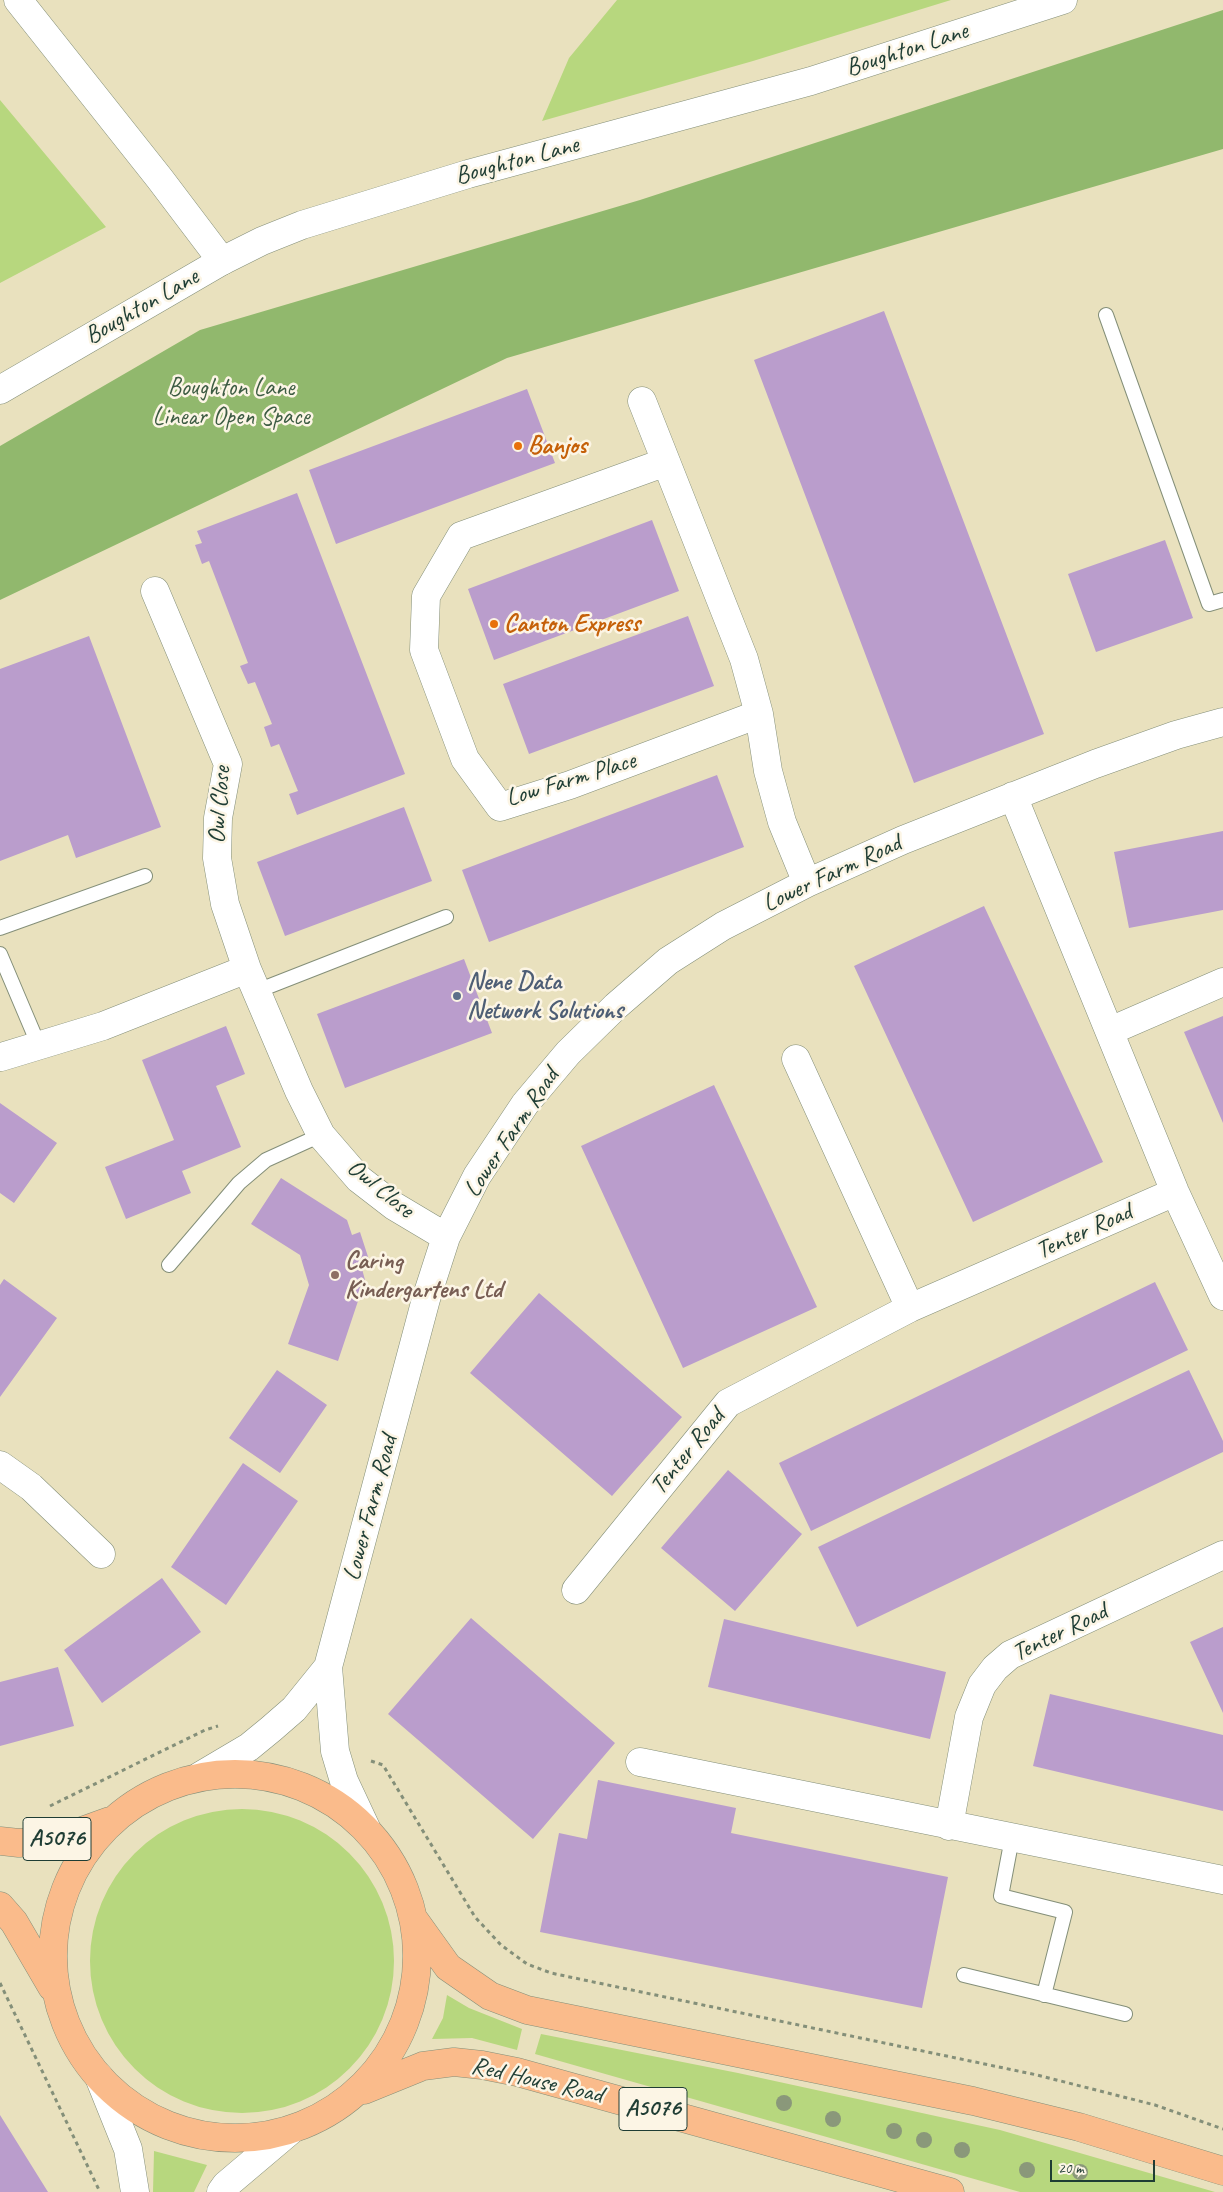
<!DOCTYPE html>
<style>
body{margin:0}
#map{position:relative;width:1223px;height:2192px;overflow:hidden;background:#e9e1be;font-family:Caveat,sans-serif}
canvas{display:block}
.scale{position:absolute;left:1050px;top:2160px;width:105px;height:22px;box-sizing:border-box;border:2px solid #1f3d34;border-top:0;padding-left:6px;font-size:15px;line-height:18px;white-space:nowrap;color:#1f3d34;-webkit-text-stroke:4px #fcf5e5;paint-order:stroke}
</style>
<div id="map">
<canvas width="1223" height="2192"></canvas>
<div class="scale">20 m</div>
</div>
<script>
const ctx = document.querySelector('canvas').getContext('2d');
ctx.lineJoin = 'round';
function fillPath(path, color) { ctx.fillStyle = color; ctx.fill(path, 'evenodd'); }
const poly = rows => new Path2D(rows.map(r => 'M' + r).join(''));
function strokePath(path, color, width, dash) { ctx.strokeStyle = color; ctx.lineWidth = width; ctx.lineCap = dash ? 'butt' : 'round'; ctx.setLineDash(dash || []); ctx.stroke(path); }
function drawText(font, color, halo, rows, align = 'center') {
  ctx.font = font + ' Caveat,sans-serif'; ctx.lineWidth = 5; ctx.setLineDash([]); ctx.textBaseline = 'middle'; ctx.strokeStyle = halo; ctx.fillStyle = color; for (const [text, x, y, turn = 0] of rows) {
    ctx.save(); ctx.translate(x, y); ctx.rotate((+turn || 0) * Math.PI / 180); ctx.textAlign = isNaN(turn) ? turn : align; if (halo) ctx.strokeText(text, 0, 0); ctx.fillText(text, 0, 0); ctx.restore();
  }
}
fillPath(poly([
 [617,0,951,0,753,61,542,121,569,58],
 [0,100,106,227,0,283],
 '90 1961a152 152 0 1 1 304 0a152 152 0 1 1-304 0Z',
 [447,1995,469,2008,522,2029,517,2050,472,2038,432,2039,443,2018],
 [541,2034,738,2073,1000,2130,1215,2192,1020,2192,535,2054],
 [154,2151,207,2165,194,2192,153,2192]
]), '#b7d77e');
fillPath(poly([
 [1223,10,1223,149,507,358,0,600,0,446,200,330,640,200]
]), '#91b86d');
fillPath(poly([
 [884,311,1044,734,914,783,754,360],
 [527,389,555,463,336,544,309,470],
 [297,493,405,774,297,815,289,794,298,791,279,744,271,747,264,727,272,724,255,682,248,684,240,666,248,663,209,561,202,564,195,545,202,543,197,531],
 [652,520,679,591,494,660,468,589],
 [1165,540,1193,618,1096,652,1068,574],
 [688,616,714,686,529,754,503,684],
 [89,636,161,827,76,858,68,835,0,861,0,669],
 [717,775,744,847,489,942,462,870],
 [404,807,432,881,285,936,257,862],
 [1223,831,1223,910,1129,928,1114,852],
 [984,906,1103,1162,973,1222,854,966],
 [464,959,492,1033,345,1088,317,1014],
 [1223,1016,1223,1123,1184,1032],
 [226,1026,245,1074,216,1086,241,1147,182,1171,191,1193,126,1219,105,1167,174,1140,142,1060],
 [714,1085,817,1307,683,1368,581,1146],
 [0,1103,57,1143,14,1203,0,1193],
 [281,1178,347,1220,352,1235,360,1232,371,1266,362,1269,365,1280,338,1361,288,1344,309,1285,300,1255,251,1224],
 [4,1279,57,1318,0,1397,0,1285],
 [1155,1282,1188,1350,811,1531,779,1463],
 [539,1293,682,1417,612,1496,470,1373],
 [277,1370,327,1405,280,1473,229,1438],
 [1189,1370,1223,1441,1223,1452,857,1627,818,1547],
 [243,1463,298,1501,226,1605,171,1567],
 [728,1470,802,1534,735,1611,661,1548],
 [162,1578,201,1632,102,1703,64,1650],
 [471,1618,615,1743,533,1839,388,1714],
 [724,1619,946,1672,930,1739,708,1687],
 [1223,1627,1223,1713,1190,1642],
 [58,1667,74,1726,0,1746,0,1682],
 [1050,1694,1223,1735,1223,1811,1033,1766],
 [598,1780,736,1808,731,1833,948,1877,922,2008,540,1932,559,1833,587,1839],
 [0,2115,48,2192,0,2192]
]), '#ba9dcc');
const service = poly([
 [1106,315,1209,604,1223,600],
 [0,928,145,876],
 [0,954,39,1046],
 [257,991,446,917],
 [169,1265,239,1183,266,1160,321,1135],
 [1012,1838,1001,1896,1065,1912,1044,1995],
 [964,1975,1125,2014]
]);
const minor = poly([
 [18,0,160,179,222,261],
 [642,401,744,659,759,714,768,771,782,822,807,883],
 [666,462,461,536,426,596,424,650,465,759,500,807,570,785,759,714],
 [155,591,228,764,218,818,217,858,225,904,247,969,299,1091,321,1135,359,1179,394,1206,446,1237],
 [1013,796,1175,1192,1223,1296],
 [1110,1031,1223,982],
 [1,1057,103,1026,247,969],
 [796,1059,910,1308],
 [0,1465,31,1487,101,1554],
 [576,1590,728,1403,910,1308,1175,1192],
 [640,1762,1223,1880],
 [200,1776,249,1747,271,1729,294,1709,328,1667],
 [949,1826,969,1717,982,1685,995,1668,1010,1655,1223,1555],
 [366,1828,344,1781,335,1751,328,1667,426,1299,446,1237,477,1176,525,1104,568,1053,616,1006,668,961,723,926,807,883,903,840,1095,764,1176,735,1223,722],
 [99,2077,128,2149,135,2192],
 [221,2192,226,2185,291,2130]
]);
const tertiary = poly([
 [0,390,222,261,262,241,302,225,468,174,811,81,1063,0]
]);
const primary = poly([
 '53 1956a182 182 0 1 1 364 0a182 182 0 1 1-364 0Z',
 [0,1841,19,1843,60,1839,110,1821],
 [0,1906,14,1922,52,1987],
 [415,1921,448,1967,490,1996,527,2010,973,2101,1079,2127,1223,2171],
 [364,2090,423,2066,454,2062,482,2065,517,2072,950,2192]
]);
strokePath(service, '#848f79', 16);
strokePath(minor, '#848f79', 29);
strokePath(tertiary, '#848f79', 29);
strokePath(primary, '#848f79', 29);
strokePath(poly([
 [371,1761,383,1765,475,1917,501,1945,527,1964,551,1973,584,1980,1037,2075,1155,2105,1223,2129],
 [50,1806,205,1730,218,1726],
 [0,1983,100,2192]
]), '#848f79', 3, [4, 4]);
strokePath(service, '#fff', 14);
strokePath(minor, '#fff', 28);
strokePath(tertiary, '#fff', 28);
strokePath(primary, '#fabb8b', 28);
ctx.fillStyle = '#8a987a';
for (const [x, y] of [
 [784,2103],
 [833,2119],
 [894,2131],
 [924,2140],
 [962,2150],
 [1027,2170],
 [1080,2172]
]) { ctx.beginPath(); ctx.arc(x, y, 8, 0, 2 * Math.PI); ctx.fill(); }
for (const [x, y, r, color] of [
 [518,446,5,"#e8710a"],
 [494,624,5,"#e8710a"],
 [457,996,5,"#5c6f8a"],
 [335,1275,5,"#8d6e63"]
]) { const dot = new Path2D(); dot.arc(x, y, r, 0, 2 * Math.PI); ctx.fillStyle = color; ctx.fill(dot); strokePath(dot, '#fcf5e5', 2); }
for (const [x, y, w] of [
 [57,1839,68],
 [653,2109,68]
]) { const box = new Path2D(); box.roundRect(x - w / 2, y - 21.5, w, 43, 4); ctx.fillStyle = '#fcf5e5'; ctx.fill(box); strokePath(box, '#1f3d34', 1); }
drawText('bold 24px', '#1f3d34', null, [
 ["A5076",57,1839],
 ["A5076",653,2109]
]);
drawText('25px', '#1f3d34', '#fcf5e5', [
 ["Boughton Lane",907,50,-18],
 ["Boughton Lane",517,161,-15],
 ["Boughton Lane",142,307,-30],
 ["Low Farm Place",571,780,-17],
 ["Owl Close",220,805,-86],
 ["Lower Farm Road",832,874,-25],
 ["Lower Farm Road",512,1133,-56],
 ["Owl Close",380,1189,39],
 ["Tenter Road",1084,1232,-24],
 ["Tenter Road",688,1452,-51],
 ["Lower Farm Road",371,1508,-75],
 ["Tenter Road",1060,1633,-26],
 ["Red House Road",537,2081,13]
]);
drawText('25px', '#3d5c43', '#fcf5e5', [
 ["Boughton Lane",231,388],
 ["Linear Open Space",231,417]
]);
drawText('bold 25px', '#c56008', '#fcf5e5', [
 ["Banjos",528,446],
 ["Canton Express",504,624]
], 'left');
drawText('bold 25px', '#4e5e75', '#fcf5e5', [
 ["Nene Data",467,982],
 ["Network Solutions",467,1011]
], 'left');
drawText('bold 25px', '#785e54', '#fcf5e5', [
 ["Caring",345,1261],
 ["Kindergartens Ltd",345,1290]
], 'left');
</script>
